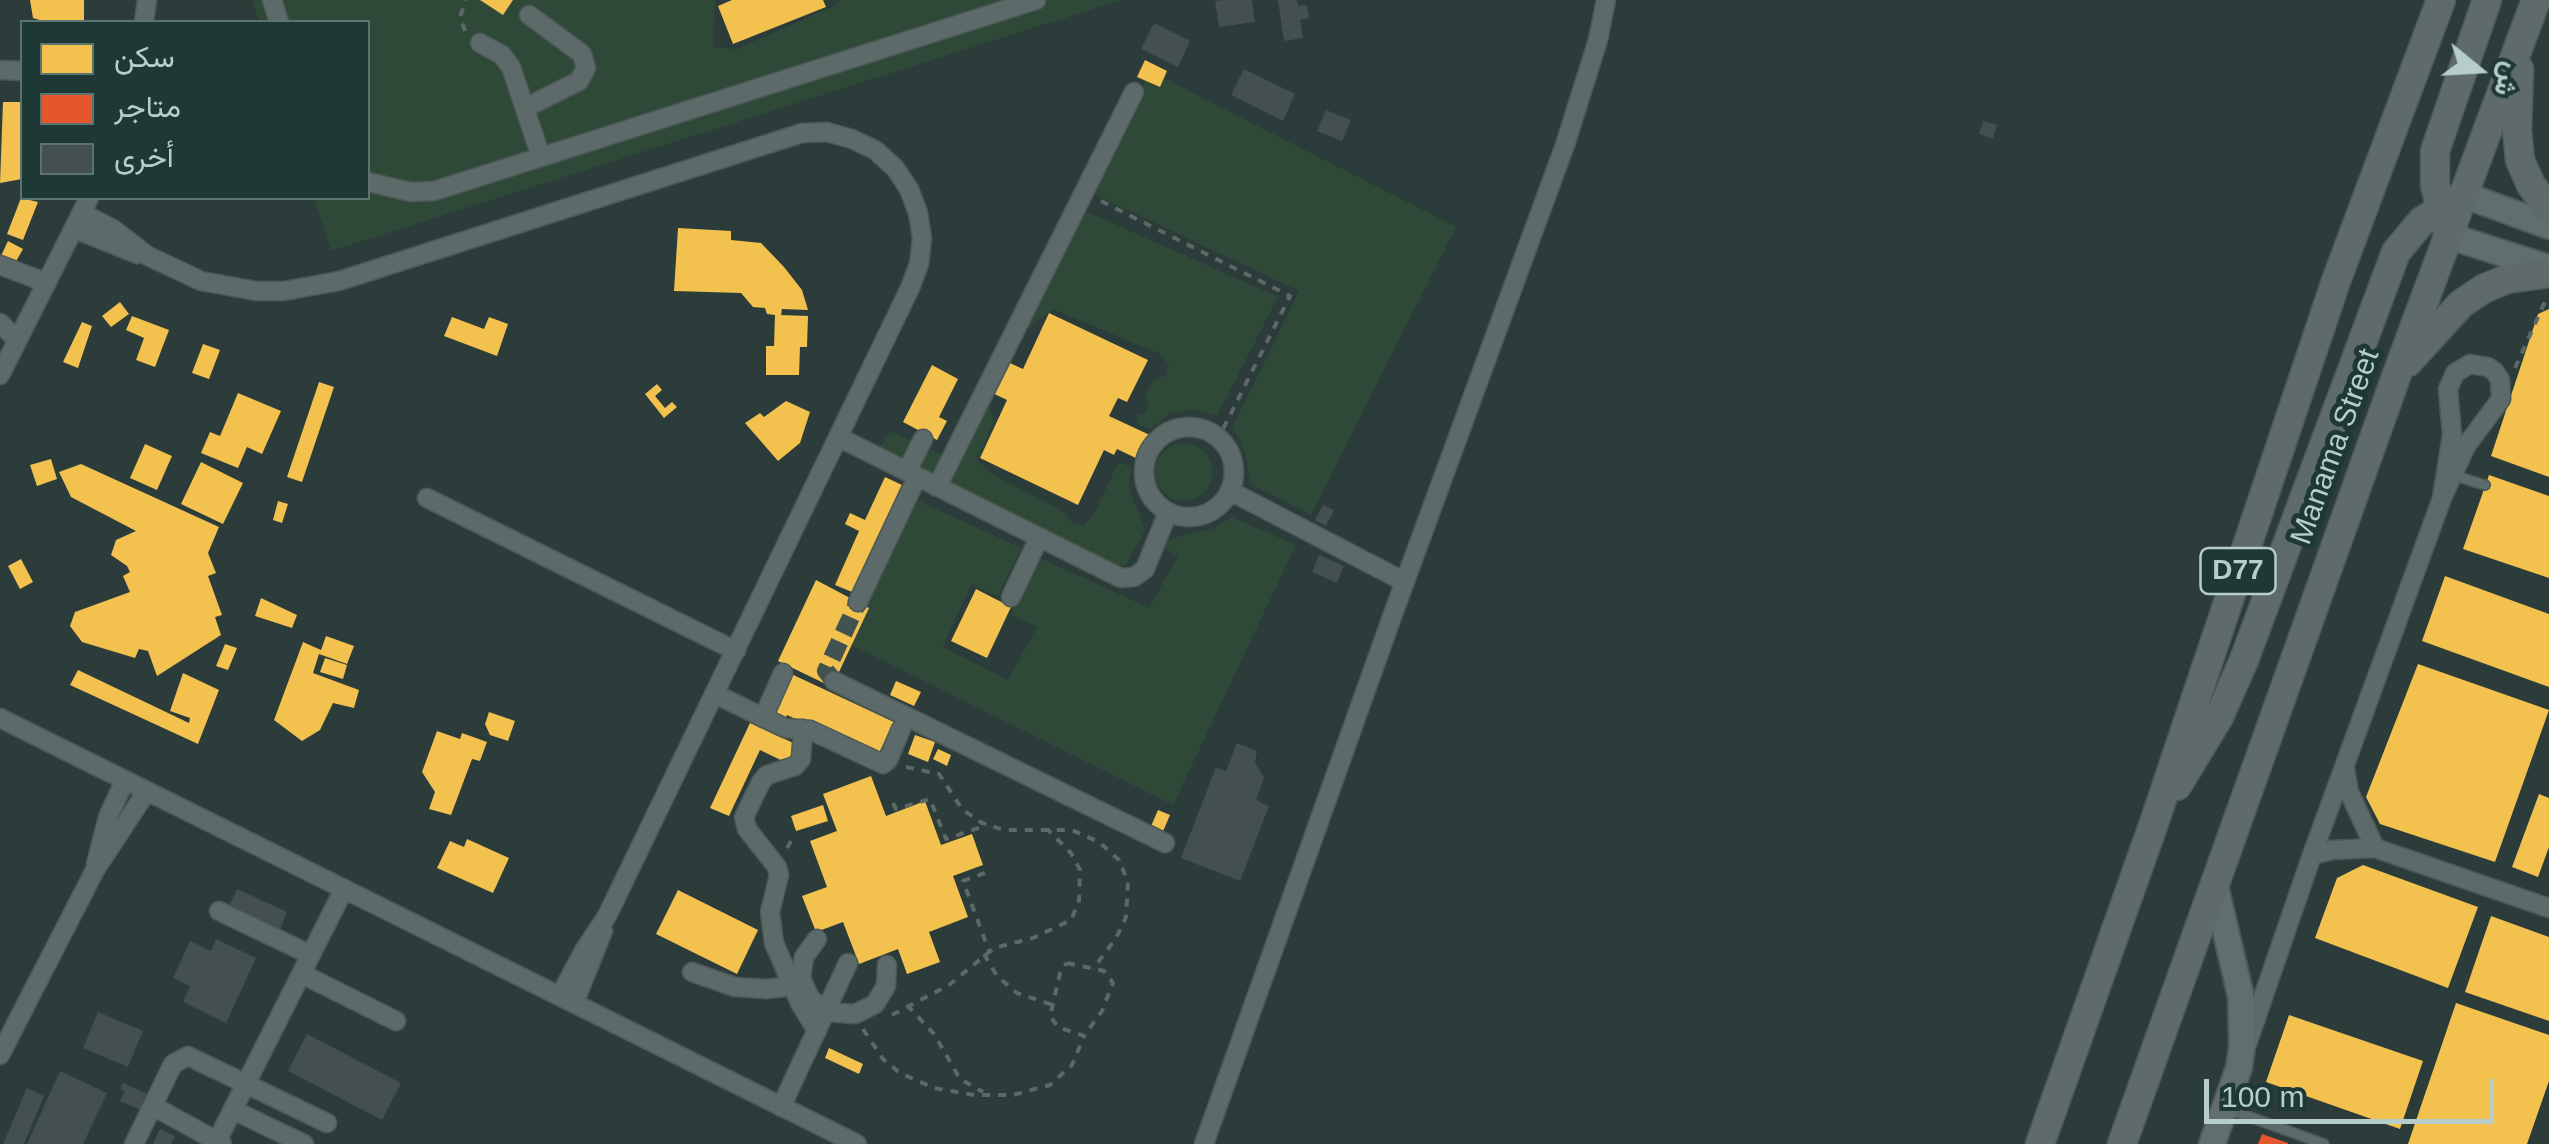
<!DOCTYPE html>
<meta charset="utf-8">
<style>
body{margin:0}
#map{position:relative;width:2549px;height:1144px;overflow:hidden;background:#2c3c3a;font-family:Helvetica,Vazirmatn,sans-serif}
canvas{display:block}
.legend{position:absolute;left:20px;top:20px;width:350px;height:180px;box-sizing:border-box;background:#1e3835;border:2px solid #5b7471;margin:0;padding:12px 18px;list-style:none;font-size:30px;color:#b6cdcb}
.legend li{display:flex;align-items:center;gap:20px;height:50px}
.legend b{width:50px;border:2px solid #5b7471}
.north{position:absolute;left:2429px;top:20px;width:100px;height:100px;-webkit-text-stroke:8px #1e3835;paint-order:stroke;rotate:108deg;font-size:28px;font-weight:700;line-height:40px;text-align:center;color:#b6cdcb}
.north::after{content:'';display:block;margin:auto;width:35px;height:45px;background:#b6cdcb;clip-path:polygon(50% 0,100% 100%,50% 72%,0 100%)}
.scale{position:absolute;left:2204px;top:1079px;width:290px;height:45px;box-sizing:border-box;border:5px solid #b6cdcb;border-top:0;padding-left:12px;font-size:30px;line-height:35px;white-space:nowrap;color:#b6cdcb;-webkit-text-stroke:8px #1e3835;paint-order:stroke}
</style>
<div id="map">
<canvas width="2549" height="1144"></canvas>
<ul class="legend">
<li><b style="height:28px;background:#f2c14e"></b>سكن</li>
<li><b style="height:28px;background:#e4572e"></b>متاجر</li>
<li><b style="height:28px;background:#43504f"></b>أخرى</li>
</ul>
<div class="north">ش</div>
<div class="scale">100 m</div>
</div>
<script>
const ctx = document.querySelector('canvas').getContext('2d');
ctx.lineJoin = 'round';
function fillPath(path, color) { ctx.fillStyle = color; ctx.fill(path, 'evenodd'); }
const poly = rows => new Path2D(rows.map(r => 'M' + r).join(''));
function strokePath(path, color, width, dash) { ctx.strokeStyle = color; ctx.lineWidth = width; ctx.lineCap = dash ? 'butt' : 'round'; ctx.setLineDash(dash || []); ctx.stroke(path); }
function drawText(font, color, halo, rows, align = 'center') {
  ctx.font = font + ' Helvetica,sans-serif'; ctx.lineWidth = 10; ctx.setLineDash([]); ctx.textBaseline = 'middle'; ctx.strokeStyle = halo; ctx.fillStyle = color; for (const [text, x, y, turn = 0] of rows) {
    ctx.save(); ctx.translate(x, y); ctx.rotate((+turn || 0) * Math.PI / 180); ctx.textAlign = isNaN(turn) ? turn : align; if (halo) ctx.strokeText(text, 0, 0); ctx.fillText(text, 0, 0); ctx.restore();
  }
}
fillPath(poly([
 [252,0,715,0,713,47,737,49,836,5,839,0,1121,0,331,251,314,198,368,198,368,22,259,22],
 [1150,71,1456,227,1311,515,1250,484,1247,461,1240,439,1232,428,1299,291,1094,194],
 [1081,209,1278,297,1217,416,1194,409,1171,413,1151,429,1137,424,1136,415,1145,413,1149,401,1145,395,1154,379,1166,376,1169,366,1162,355,1053,309,1017,338],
 [986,392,994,422,977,459,991,474,1063,511,1073,523,1084,526,1094,514,1119,461,1131,468,1129,488,1145,530,1126,565,1103,566,874,455,891,431,953,460],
 '1155 472a29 29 0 1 1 58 0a29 29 0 1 1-58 0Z',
 [917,500,1021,548,998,596,971,585,943,647,1008,680,1037,627,1011,615,1038,557,1149,608,1178,556,1162,547,1169,539,1215,528,1232,517,1296,545,1173,805,845,642]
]), '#2e4938');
fillPath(poly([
 [30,0,84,0,84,22,46,22,33,18],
 [480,0,513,0,503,15],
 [732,0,823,0,826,7,733,44,718,6],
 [1145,60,1167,71,1160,87,1137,77],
 [3,102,22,102,22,179,0,183],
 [21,198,38,202,23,240,7,234],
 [678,228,731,231,731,240,761,243,784,267,802,290,808,310,782,309,781,315,808,316,807,347,800,347,799,375,766,375,766,346,774,346,775,315,767,314,765,308,753,307,741,293,674,291],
 [8,241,23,249,14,265,0,258],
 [120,302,129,314,111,327,102,316],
 [2549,309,2549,477,2491,456,2538,314],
 [1049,313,1148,360,1127,402,1118,398,1109,416,1154,437,1142,461,1117,449,1114,455,1104,450,1078,505,980,458,1007,400,986,390,1001,359,1023,369],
 [132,316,169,330,155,367,136,360,144,338,126,330],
 [452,317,484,329,489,317,508,324,497,356,444,336],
 [82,322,92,326,78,368,63,362],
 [203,344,220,350,209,379,192,373],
 [932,365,958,379,939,417,947,421,937,440,903,422],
 [319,382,334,387,302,482,287,477],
 [657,384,662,390,655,396,665,408,672,402,677,407,664,418,645,394],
 [238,393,281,411,262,454,247,447,238,468,201,453,210,432,220,436],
 [786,401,810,412,800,443,778,461,745,423,760,413,764,417],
 [145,444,172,456,157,490,130,478],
 [51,459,57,479,37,486,30,465],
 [201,462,243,483,223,524,181,504],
 [81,464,219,527,208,553,216,573,208,576,222,615,215,617,221,635,157,676,148,651,139,649,135,658,82,642,70,626,75,612,130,592,123,576,130,572,127,566,111,555,116,540,136,531,71,497,59,472],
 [2489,475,2549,496,2549,578,2463,549],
 [885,477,902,485,852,592,835,585,859,531,845,524,850,513,865,520],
 [278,501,288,504,282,523,273,520],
 [21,559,33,582,20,589,8,566],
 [2445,576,2549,614,2549,687,2422,641],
 [816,580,869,608,832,687,778,661],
 [976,589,1011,607,987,658,951,641],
 [261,598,297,615,292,628,255,616],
 [326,636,354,646,347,664,319,654,313,673,359,690,354,708,333,703,320,730,302,741,274,720,303,642,321,650],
 [225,644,237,648,228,670,216,666],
 [325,658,347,665,343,679,320,672],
 [2418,664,2549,710,2495,862,2380,824,2366,797],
 [78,670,189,723,190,718,170,711,183,673,219,690,198,744,70,685],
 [787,672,894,722,877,757,787,715,785,719,768,712],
 [896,681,921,692,914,706,890,695],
 [489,712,515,721,508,741,490,735,485,724],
 [750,723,802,747,793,766,760,750,729,816,710,808],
 [437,731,460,739,462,733,487,742,480,761,472,759,451,815,429,809,435,792,422,772],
 [915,735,935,742,928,762,908,754],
 [938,749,951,755,947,766,933,759],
 [871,776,886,816,925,801,941,845,972,834,983,865,953,876,968,917,929,932,940,962,907,974,898,949,859,964,843,922,816,932,802,896,827,887,810,841,837,831,823,794],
 [2539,794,2549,798,2549,847,2538,877,2512,867],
 [823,805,828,821,796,831,791,816],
 [1158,810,1170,815,1161,836,1149,831],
 [467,839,509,858,493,893,437,868,450,841,464,847],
 [2363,865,2478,907,2448,988,2315,938,2337,878],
 [678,890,758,930,737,974,656,934],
 [2491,916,2549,937,2549,1021,2465,992],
 [2456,1003,2549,1035,2549,1081,2527,1144,2408,1144],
 [2289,1015,2423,1061,2400,1129,2266,1082],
 [829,1048,863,1064,859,1074,825,1058]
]), '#f2c14e');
fillPath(poly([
 [2262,1134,2288,1143,2288,1144,2258,1144]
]), '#e4572e');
fillPath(poly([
 [1224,0,1252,0,1255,22,1219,27,1215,1],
 [1278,0,1297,0,1298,6,1307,5,1309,18,1300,20,1303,38,1284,41],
 [1154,23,1190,41,1178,67,1141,49],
 [1244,69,1295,94,1283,121,1231,95],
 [1326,110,1351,120,1342,141,1317,131],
 [1983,121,1997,125,1993,139,1979,134],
 [1323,505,1334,510,1326,526,1315,520],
 [1319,555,1344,566,1337,583,1312,572],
 [1237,743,1257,751,1255,762,1264,778,1256,800,1269,806,1240,881,1181,858,1216,767,1226,771],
 [237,889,287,912,280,929,229,906],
 [216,939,256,958,226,1023,183,1002,190,986,173,978,190,941,211,951],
 [98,1012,143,1031,128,1067,83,1048],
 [307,1034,401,1083,382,1120,288,1071],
 [60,1071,107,1093,83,1144,27,1144],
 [123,1083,153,1096,146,1112,120,1101,125,1091,120,1089],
 [27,1088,44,1096,24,1144,3,1144],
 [160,1129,175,1136,171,1144,153,1144]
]), '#43504f');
strokePath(poly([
 [834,681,826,671,858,602]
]), '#415250', 18, [18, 9]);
const lane = poly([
 [2452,475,2485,485],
 [2228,1109,2324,1144]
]);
const street = poly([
 [272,0,279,22],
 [144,22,147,0],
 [480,43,502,55,511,67,541,157],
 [0,70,22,71],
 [525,108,579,81,586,68,582,54,529,15],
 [368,182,411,192,434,191,1036,0],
 [82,213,113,229,148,256,201,281,256,291,284,291,339,281,802,133,827,132,852,139,875,150,895,168,909,189,918,213,922,238,919,264,910,288,607,916,585,949,560,996],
 [75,229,137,254],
 [0,265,47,283],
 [0,323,17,340],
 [2470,364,2488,367,2495,372,2500,380,2501,399,2466,446,2442,498,2452,435,2448,389,2455,373,2470,364],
 [0,375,89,198],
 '1144 472a45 45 0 1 1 90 0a45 45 0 1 1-90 0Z',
 [838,437,1121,578,1134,577,1145,569,1168,512],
 [907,471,923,439],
 [937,487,1134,92],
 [1230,491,1405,582],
 [427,498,736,651],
 [1011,597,1039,538],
 [858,602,917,477],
 [834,681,1165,843],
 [715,694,785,728,810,730,883,764,888,760,901,729],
 [0,718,857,1144],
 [763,718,783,673],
 [803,729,801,759,795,766,767,775,761,782,744,817,747,829,777,867,779,875,770,912,774,943,800,1003,817,1031],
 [2345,769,2349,792,2375,848],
 [2312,855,2332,850,2375,848,2549,908],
 [96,864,108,817,125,780],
 [219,911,311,955],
 [817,939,804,957,801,978,810,998,826,1012,855,1014,875,1004,886,986,887,965],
 [692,972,735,987,767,989,792,986],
 [302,974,396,1021],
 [574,1003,603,931],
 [2247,1044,2312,855,2442,498],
 [0,1055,95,870,147,791],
 [153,1106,222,1144],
 [781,1107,848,963],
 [233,1110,304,1144],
 [218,1139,344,889],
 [134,1144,173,1064,188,1056,327,1123],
 [1204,1144,1393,614,1565,145,1598,40,1606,0]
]);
const secondary = poly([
 [2464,195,2549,226],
 [2449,236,2549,268],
 [2212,1144,2239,1068,2242,1046,2241,997,2215,885]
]);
const primary = poly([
 [2519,69,2517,130,2520,160,2531,185,2549,209],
 [2445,225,2435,185,2435,151,2487,0],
 [2408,362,2461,304,2483,289,2507,279,2549,273],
 [2177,786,2219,717,2244,660,2396,252,2422,221,2464,195],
 [2040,1144,2154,823,2336,281,2441,0],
 [2122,1144,2397,374,2536,0]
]);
strokePath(lane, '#4c5856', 12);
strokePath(street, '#4c5856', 21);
strokePath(secondary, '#4c5856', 29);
strokePath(primary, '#4a5957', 31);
strokePath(poly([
 [465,31,460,17,466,0],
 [1101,201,1290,296,1219,437],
 [2515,368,2548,295],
 [906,767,939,774,962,809,982,823,1004,830,1072,830,1099,842,1119,860,1128,882,1126,917,1116,938,1093,969],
 [893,803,896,809,930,799,946,839,987,825],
 [787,848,794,836],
 [985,873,963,881,989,951],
 [984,954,997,976,1017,993,1053,1005],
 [1067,963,1104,971,1113,983,1102,1011,1084,1036,1058,1027,1050,1016,1061,969,1067,963],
 [907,1005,934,1034,960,1079,983,1092],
 [892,1015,949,985,994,948,1033,938,1071,920,1079,901,1080,870,1071,853,1047,829],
 [863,1029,883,1059,900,1073,934,1088,974,1095,1013,1095,1050,1085,1072,1065,1084,1036]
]), '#5c6966', 4, [8, 8]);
strokePath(lane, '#5c6a69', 9);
strokePath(street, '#5c6a69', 18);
strokePath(secondary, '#606e6d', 25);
strokePath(primary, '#5f6b6a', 28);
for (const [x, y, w] of [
 [2238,571,75]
]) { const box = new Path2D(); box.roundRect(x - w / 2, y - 23, w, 46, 8); ctx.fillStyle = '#1e3835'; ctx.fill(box); strokePath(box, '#b6cdcb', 2.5); }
drawText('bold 28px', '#b6cdcb', null, [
 ["D77",2238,571]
]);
drawText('30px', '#b6cdcb', '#1e3835', [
 ["Manama Street",2336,447,-70]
]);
</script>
